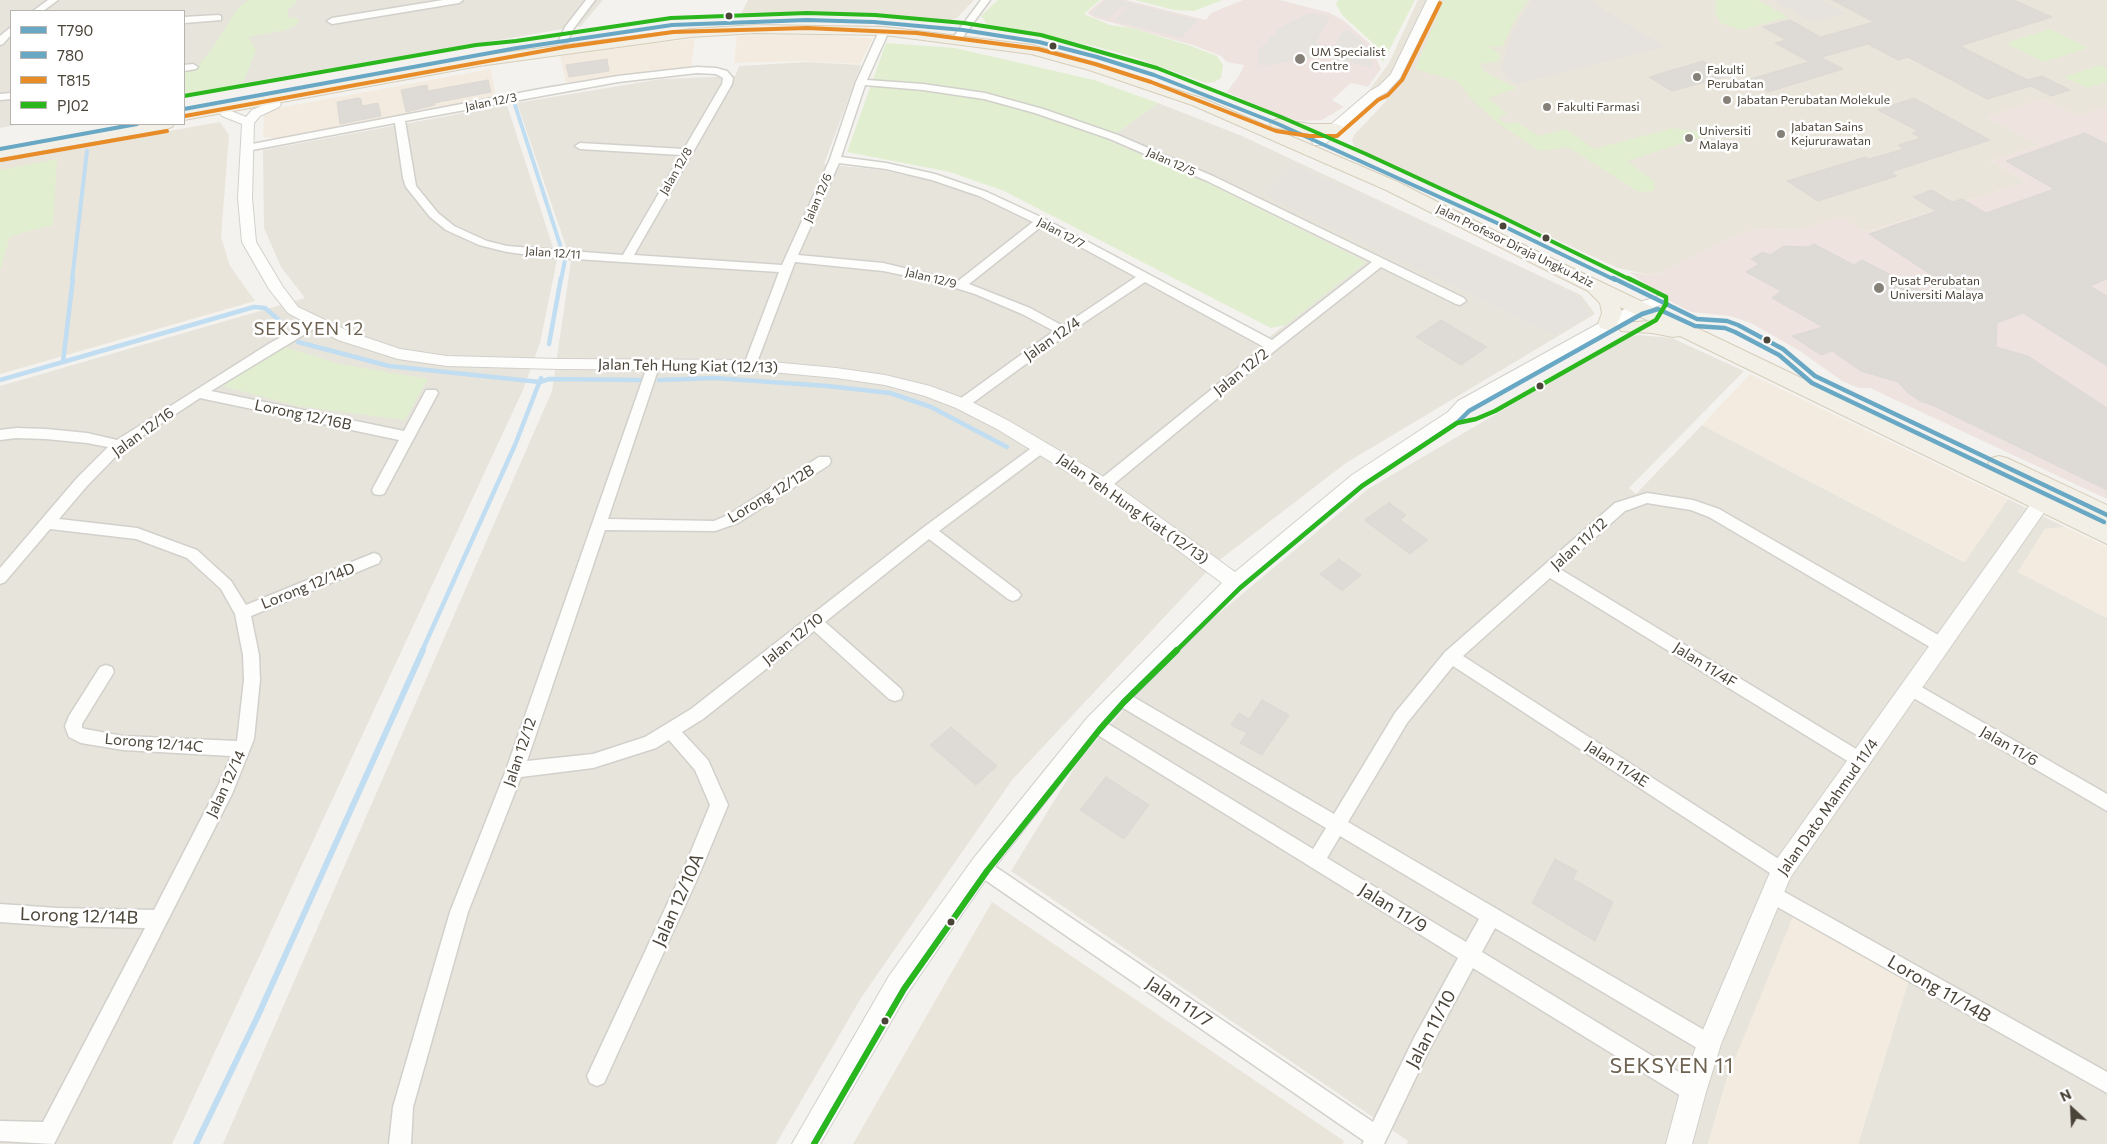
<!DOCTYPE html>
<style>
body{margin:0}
#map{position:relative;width:2107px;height:1144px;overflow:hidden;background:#f4f2ee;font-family:Commissioner,sans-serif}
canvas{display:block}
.legend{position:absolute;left:10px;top:10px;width:175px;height:115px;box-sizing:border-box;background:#fff;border:1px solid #b7b4b0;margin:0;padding:6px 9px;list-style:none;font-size:15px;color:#4b4439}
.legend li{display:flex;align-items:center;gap:10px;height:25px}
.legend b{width:25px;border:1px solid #b7b4b0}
.north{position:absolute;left:2047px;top:1084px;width:50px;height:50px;-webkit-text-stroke:4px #fff;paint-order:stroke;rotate:335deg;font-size:14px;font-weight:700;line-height:20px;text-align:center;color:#4b4439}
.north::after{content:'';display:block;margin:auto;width:18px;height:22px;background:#4b4439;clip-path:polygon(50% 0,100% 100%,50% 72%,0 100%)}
</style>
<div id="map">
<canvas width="2107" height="1144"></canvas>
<ul class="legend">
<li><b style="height:6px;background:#68a8c4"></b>T790</li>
<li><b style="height:6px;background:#68a8c4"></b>780</li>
<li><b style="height:6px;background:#e88c28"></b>T815</li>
<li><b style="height:6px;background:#2ab61d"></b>PJ02</li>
</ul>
<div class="north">N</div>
</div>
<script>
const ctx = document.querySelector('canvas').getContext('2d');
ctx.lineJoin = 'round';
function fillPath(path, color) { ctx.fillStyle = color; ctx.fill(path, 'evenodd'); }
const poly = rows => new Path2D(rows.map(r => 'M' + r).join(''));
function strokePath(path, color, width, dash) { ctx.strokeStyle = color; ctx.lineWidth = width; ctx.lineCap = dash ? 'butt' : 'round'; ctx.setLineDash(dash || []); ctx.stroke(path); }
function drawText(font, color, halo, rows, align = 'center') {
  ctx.font = font + ' Commissioner,sans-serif'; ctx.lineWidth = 5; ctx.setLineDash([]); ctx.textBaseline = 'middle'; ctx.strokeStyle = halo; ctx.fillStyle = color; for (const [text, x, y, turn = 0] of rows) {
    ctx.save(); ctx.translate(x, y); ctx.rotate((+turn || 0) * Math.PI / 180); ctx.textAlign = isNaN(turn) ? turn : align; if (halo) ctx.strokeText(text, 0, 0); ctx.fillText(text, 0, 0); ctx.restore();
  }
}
fillPath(poly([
 [0,0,603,0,581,26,184,93,184,11,11,11,11,124,22,124,0,128],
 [807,62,861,65,824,164,881,170,929,180,979,196,1051,231,1259,345,1366,262,1208,183,1107,140,1158,103,1242,136,1581,295,1595,314,1346,463,1213,565,1012,780,861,998,776,1144,223,1144,552,391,571,261,517,103,661,79,735,76,739,66],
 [507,105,557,260,540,343,523,390,172,1144,0,1144,0,386,305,298,281,267,264,228,263,150],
 [1639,335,1672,338,1744,371,1629,488,1636,494,1702,425,1964,562,2008,499,2065,527,2045,529,2018,572,2107,618,2107,1144,1858,1144,1909,979,1727,1078,1708,1144,1407,1144,1408,1141,1011,871,1081,757,1138,694,1205,625,1368,489,1626,338]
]), '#e7e4dc');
fillPath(poly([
 [759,34,822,35,871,38,872,40,860,64,806,61,734,63,737,36],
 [695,39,691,68,656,70,566,83,560,56,607,48],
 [491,69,496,97,279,139,263,137,264,114,272,109],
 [1750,374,2008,499,1965,562,1702,425],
 [2065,527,2107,547,2107,618,2018,572,2045,529],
 [1794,914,1909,979,1858,1144,1708,1144,1727,1078]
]), '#f3ebdf');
fillPath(poly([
 [748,0,974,0,957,18,945,22,849,14,741,14],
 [1418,0,2107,0,2107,106,2078,116,2043,99,1987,117,2040,145,1991,161,2027,182,1866,232,1841,217,1795,231,1763,228,1737,235,1666,271,1650,275,1618,268,1355,147,1352,141,1354,135,1387,100,1367,93,1389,63],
 [220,122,229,135,221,237,230,266,255,301,0,374,0,161],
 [992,902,1344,1141,1343,1144,853,1144]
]), '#eae5da');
fillPath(poly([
 [1102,0,1126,0,1206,20,1211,13,1243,0,1280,0,1330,13,1343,20,1370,44,1381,69,1368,87,1351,83,1332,100,1344,107,1322,120,1305,121,1287,119,1227,92,1240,74,1244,65,1227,62,1221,56,1193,45,1095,18,1087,13],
 [2043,99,2078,116,2107,106,2107,499,1870,388,1859,388,1842,381,1800,351,1751,323,1730,316,1692,312,1685,309,1670,301,1629,272,1650,275,1660,273,1737,235,1763,228,1795,231,1841,217,1867,232,2027,182,1991,161,2039,145,1987,117]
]), '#eee3df');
fillPath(poly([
 [248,0,298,0,288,10,288,17,299,19,297,25,285,30,248,37,256,50,242,85,184,97,184,73,195,70,214,46,237,9],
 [998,0,1100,0,1084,14,1110,25,1132,28,1191,46,1217,56,1223,65,1221,78,1214,82,1206,83,1134,57,1094,46,987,24,981,16],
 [1135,0,1223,0,1194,11,1174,10],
 [1338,0,1415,0,1383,62,1374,44,1342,15,1336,4],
 [1444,0,1528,0,1515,20,1502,47,1488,46,1500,54,1499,61,1480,64,1483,70,1496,78,1517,88,1488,98,1507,113,1497,118,1506,124,1517,122,1538,136,1566,129,1594,149,1673,128,1698,132,1705,136,1627,161,1654,181,1655,190,1649,192,1637,191,1568,147,1539,151,1495,121,1471,98,1457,81,1415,69],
 [1716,0,1758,0,1788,17,1741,30,1721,23,1715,12],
 [2050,29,2088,48,2043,62,2009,45,2009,42],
 [886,43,955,48,1094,80,1158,103,1107,140,1208,183,1366,262,1286,325,1271,328,1004,191,950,172,847,152],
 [2100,65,2107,69,2107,82,2087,88,2064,77],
 [57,159,53,225,10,236,0,271,0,170],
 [281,346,340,364,428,379,405,420,297,406,219,385]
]), '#e1eecf');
fillPath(poly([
 [1106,0,1120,0,1199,20,1181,38,1114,21,1128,7,1122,6,1108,19,1090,14],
 [1532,0,1596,0,1591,2,1665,47,1518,84,1507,79,1502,68,1511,34],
 [1774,0,1820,0,1846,14,1813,22],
 [1309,13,1330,16,1316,43,1328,46,1325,54,1313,53,1311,58,1268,65,1259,65,1258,51,1281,27],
 [1343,30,1349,30,1364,43,1371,54,1372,67,1327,58],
 [1295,166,1383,205,1577,295,1590,316,1554,335,1264,194]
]), '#e6e3df');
strokePath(poly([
 [514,102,565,260,561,280],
 [72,280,87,151]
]), '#c0ddf1', 4);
strokePath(poly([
 [73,278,63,362,254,307,265,308,281,322,283,332],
 [298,342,389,366,540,382,549,379,642,380],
 [549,344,561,278],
 [0,380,63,362],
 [659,380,715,378,827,386,890,393,931,407,1007,447],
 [422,651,515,445,541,378]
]), '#c0ddf1', 4.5);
strokePath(poly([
 [196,1144,256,1020,423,650]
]), '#c0ddf1', 6);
const building = poly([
 [1832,0,2014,0,2052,17,1960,46,2028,80,2042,76,2070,90,2051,96,2031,86,1987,99,1908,57,1898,60,1868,44,1808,61,1775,43,1786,40,1763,27,1790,20,1821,37,1874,22,1832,0],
 [1822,58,1843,69,1768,92,1747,80,1822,58],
 [607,59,609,71,569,77,566,65,607,59],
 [1703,61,1727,76,1672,91,1649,77,1703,61],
 [488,80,491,92,434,103,435,105,406,112,401,90,427,85,428,91,488,80],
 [358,98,361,99,362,106,378,103,381,116,340,124,337,102,358,98],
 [1914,98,1990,140,1891,172,1897,176,1818,201,1787,181,1865,157,1869,159,1904,149,1898,145,1921,138,1912,133,1918,131,1878,110,1914,98],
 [2085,133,2107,144,2107,279,2090,286,2107,296,2107,366,2023,313,1997,323,1996,347,2028,356,2107,408,2107,490,1932,405,1920,401,1908,393,1898,382,1861,371,1832,351,1821,355,1792,336,1823,327,1772,298,1781,291,1746,272,1759,264,1751,259,1763,252,1770,255,1784,246,1808,247,1814,244,1854,265,1862,260,1945,303,1953,289,1869,234,1936,211,1913,197,1932,190,1952,202,1962,199,1986,213,2054,189,2006,161,2085,133],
 [1441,320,1487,347,1461,365,1416,337,1441,320],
 [1389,503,1406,515,1400,520,1428,540,1410,554,1364,520,1389,503],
 [1339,559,1361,575,1342,591,1320,574,1339,559],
 [1262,700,1289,715,1262,755,1240,743,1247,733,1231,725,1239,713,1249,719,1262,700],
 [951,727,997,766,976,785,930,745,951,727],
 [1106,777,1149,805,1124,839,1080,810,1106,777],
 [1555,859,1577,871,1573,879,1613,902,1595,941,1532,903,1555,859]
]);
fillPath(building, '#dedbd6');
strokePath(building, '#dcd9d4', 1);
const minor = poly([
 [48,0,58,0,43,11,33,11,48,0],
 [443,0,463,0,459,3,332,24,327,21,332,18,443,0],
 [586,0,595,0,574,28,567,42,561,42,559,40,565,27,586,0],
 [981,0,990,0,960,41,954,41,952,39,981,0],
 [218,15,221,16,221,20,184,23,184,17,218,15],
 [11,27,11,35,3,44,0,45,0,36,11,27],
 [884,28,889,31,867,80,923,84,985,93,1043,109,1118,135,1215,177,1464,298,1466,301,1460,305,1456,304,1381,267,1277,349,1108,489,1103,490,1098,489,1096,485,1098,481,1264,347,1145,282,1067,334,967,407,962,409,957,407,955,404,957,401,1054,331,1022,314,975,294,937,282,883,271,795,262,756,365,750,369,744,365,779,272,544,257,507,252,479,245,446,230,430,217,406,187,403,178,395,123,247,151,242,148,247,145,540,89,618,76,697,67,716,68,727,71,733,78,732,84,634,255,782,265,830,159,856,82,879,31,884,28],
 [697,73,716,74,723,78,722,84,684,149,580,143,575,146,580,149,681,155,623,255,544,249,507,246,487,241,454,226,438,213,416,186,405,121,618,82,697,73],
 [865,85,923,90,984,99,1035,113,1110,139,1207,181,1372,262,1272,340,1045,219,987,192,935,174,886,163,841,157,865,85],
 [839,163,886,169,932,180,979,196,1033,222,958,281,883,263,798,255,839,163],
 [1042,226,1136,277,1063,326,1030,308,969,284,1042,226],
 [193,64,198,67,196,69,184,71,184,65,193,64],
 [11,93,11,99,0,100,0,94,11,93],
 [316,318,320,319,322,322,320,325,211,391,404,431,426,390,436,390,438,393,384,494,379,495,374,494,372,490,399,440,200,398,124,448,87,486,59,519,137,528,197,550,231,581,246,605,369,555,374,553,379,555,381,559,379,563,251,616,259,655,260,680,254,739,232,794,54,1144,0,1141,0,1121,43,1122,145,928,57,926,0,922,0,904,57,908,154,910,218,786,231,756,123,750,81,743,69,737,67,732,65,726,69,716,100,667,106,665,112,667,114,672,82,724,82,728,85,729,123,736,237,741,244,680,243,655,235,614,221,589,187,558,136,539,50,529,5,582,0,584,0,568,77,478,108,447,87,443,46,439,16,438,0,440,0,430,16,428,46,429,87,433,117,440,270,343,316,318],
 [654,360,660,364,608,519,714,521,728,515,819,457,829,457,831,461,829,465,738,523,715,531,605,530,527,761,593,754,645,737,691,709,924,527,1037,444,1042,442,1047,444,1049,447,1047,450,939,531,1018,591,1021,595,1018,599,1013,601,1008,599,929,539,825,622,901,689,903,694,901,699,895,701,889,699,814,631,703,719,682,732,708,760,728,805,699,875,604,1083,597,1086,590,1083,587,1076,685,866,710,805,695,770,669,740,656,748,593,768,521,777,468,912,413,1107,411,1144,389,1144,393,1107,450,912,506,770,648,364,654,360],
 [1647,493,1693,500,1719,509,1947,640,1949,645,1947,650,1941,651,1935,650,1709,517,1691,510,1647,503,1625,511,1560,569,1866,755,1868,760,1866,765,1860,767,1854,765,1550,578,1463,656,1788,865,1791,871,1788,877,1782,880,1776,877,1453,666,1407,723,1348,822,1716,1037,1719,1044,1716,1051,1709,1054,1702,1051,1495,928,1482,952,1700,1085,1703,1092,1700,1099,1693,1102,1686,1099,1473,968,1429,1050,1384,1144,1362,1144,1364,1141,975,873,972,867,975,861,981,858,987,861,1373,1122,1415,1036,1458,958,1088,729,1086,724,1088,719,1094,717,1100,719,1313,849,1326,828,1113,702,1111,697,1113,692,1119,690,1125,692,1334,814,1395,713,1445,652,1615,503,1647,493],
 [1340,836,1479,919,1466,942,1327,858,1340,836],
 [1911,681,2107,794,2107,811,1905,693,1903,688,1905,683,1911,681],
 [1772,885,2107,1072,2107,1093,1765,900,1763,894,1765,888,1772,885]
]);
const tertiary = poly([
 [1427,0,1439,0,1400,78,1387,92,1378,97,1324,145,1314,145,1312,142,1314,139,1370,91,1379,86,1391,74,1427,0],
 [275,100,279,101,281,104,279,107,260,116,254,123,252,198,256,242,283,287,298,307,350,332,400,349,447,356,559,359,750,360,836,368,885,375,930,386,968,400,1009,421,1109,480,1235,572,1352,475,1448,412,1458,401,1634,304,1659,296,1664,298,1667,301,1664,304,1644,310,1470,409,1460,420,1364,485,1242,587,1101,730,989,875,907,994,820,1144,792,1144,889,976,973,859,1087,718,1222,583,1097,490,997,429,956,408,925,396,885,385,836,378,750,370,559,369,447,366,398,359,338,340,288,313,269,289,242,242,238,198,242,124,222,116,220,113,226,109,246,117,252,110,275,100],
 [2041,496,2047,498,2050,503,2047,508,1790,878,1721,1044,1706,1092,1692,1144,1666,1144,1680,1092,1697,1044,1774,863,2035,498,2041,496]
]);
const primary = poly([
 [755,25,884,27,1032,45,1099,64,1204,99,1398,182,1503,235,1991,469,1988,464,1991,458,1999,456,2007,458,2107,505,2107,524,2097,520,2107,525,2107,544,1680,336,1673,337,1652,333,1621,331,1618,327,1621,323,1649,321,1620,307,1622,313,1615,328,1608,330,1601,328,1598,324,1602,313,1600,303,1588,291,1386,190,1192,105,1089,70,1031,54,884,35,755,33,691,37,479,66,184,120,184,110,479,56,691,29,755,25],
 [1278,119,1310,124,1336,124,1342,126,1344,129,1342,132,1336,134,1310,134,1272,127,1270,124,1272,121,1278,119],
 [139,124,174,124,172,127,166,129,0,158,0,148,139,124]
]);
strokePath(minor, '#d2d0cb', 3);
strokePath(tertiary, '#d2d0cb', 2);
strokePath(primary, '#d6cebb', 2);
fillPath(minor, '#fdfdfc');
fillPath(tertiary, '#fdfdfc');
fillPath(primary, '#f2efe6');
strokePath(poly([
 [184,109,517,48,672,25,807,20,874,22,963,30,1039,42,1097,57,1154,75,1278,124,1497,223,1615,280],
 [0,149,137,124]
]), '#68a8c4', 4);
strokePath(poly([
 [1613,278,1697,319,1727,321,1738,325,1783,349,1815,376,2107,515]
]), '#68a8c4', 4.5);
strokePath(poly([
 [1176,651,1240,588,1362,486,1458,422,1469,411,1642,314,1658,309,1695,326,1725,328,1735,332,1779,355,1812,383,2104,522]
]), '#68a8c4', 4.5);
strokePath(poly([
 [814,1144,904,989,987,871,1100,729,1124,702,1177,650]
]), '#68a8c4', 6);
strokePath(poly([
 [185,116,565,47,673,32,807,28,917,33,1038,49,1095,64,1151,82,1276,131,1309,136,1337,136,1378,100,1388,95,1402,80,1440,3],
 [1,160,167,131]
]), '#e88c28', 4);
strokePath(poly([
 [184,96,476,45,516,41,671,18,807,13,875,15,964,23,1041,35,1157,68,1281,117,1366,154,1500,216,1631,280]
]), '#2ab61d', 4);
strokePath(poly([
 [1176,651,1240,588,1362,486,1457,423,1476,419,1495,411,1656,320,1666,304,1666,297,1628,278]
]), '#2ab61d', 4.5);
strokePath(poly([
 [814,1144,904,989,987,871,1100,729,1124,702,1177,650]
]), '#2ab61d', 6);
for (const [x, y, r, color] of [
 [729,16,4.5,"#4b4439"],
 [1053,46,4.5,"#4b4439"],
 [1300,59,6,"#868178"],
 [1697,77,5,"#868178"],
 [1727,100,5,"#868178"],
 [1547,107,5,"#868178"],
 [1781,134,5,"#868178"],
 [1689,138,5,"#868178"],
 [1503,226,4.5,"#4b4439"],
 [1546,238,4.5,"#4b4439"],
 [1879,288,6,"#868178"],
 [1767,340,4.5,"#4b4439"],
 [1540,386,4.5,"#4b4439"],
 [951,922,4.5,"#4b4439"],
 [885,1021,4.5,"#4b4439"]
]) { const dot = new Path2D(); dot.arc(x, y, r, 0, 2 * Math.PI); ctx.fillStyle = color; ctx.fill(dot); strokePath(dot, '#fff', 2); }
drawText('12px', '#4b4439', '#fff', [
 ["UM Specialist",1311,52],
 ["Centre",1311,66],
 ["Fakulti",1707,70],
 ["Perubatan",1707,84],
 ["Jabatan Perubatan Molekule",1737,100],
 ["Fakulti Farmasi",1557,107],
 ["Jabatan Sains",1791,127],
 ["Kejururawatan",1791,141],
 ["Universiti",1699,131],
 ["Malaya",1699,145],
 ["Pusat Perubatan",1890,281],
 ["Universiti Malaya",1890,295]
], 'left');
drawText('12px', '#4b4439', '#fff', [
 ["Jalan 12/3",491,102,-11],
 ["Jalan 12/5",1171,162,24],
 ["Jalan 12/8",676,171,-60],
 ["Jalan 12/6",818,198,-66],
 ["Jalan 12/7",1061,233,28],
 ["Jalan Profesor Diraja Ungku Aziz",1515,246,26],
 ["Jalan 12/11",553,253,4],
 ["Jalan 12/9",931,278,14]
]);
drawText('15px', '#4b4439', '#fff', [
 ["Jalan 12/4",1052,339,-35],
 ["Jalan Teh Hung Kiat (12/13)",688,366,1],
 ["Jalan 12/2",1241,372,-39],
 ["Lorong 12/16B",303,415,12],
 ["Jalan 12/16",143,432,-36],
 ["Lorong 12/12B",771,494,-31],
 ["Jalan Teh Hung Kiat (12/13)",1133,509,35],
 ["Jalan 11/12",1579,544,-42],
 ["Lorong 12/14D",308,586,-22],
 ["Jalan 12/10",793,639,-39],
 ["Jalan 11/4F",1705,665,32],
 ["Lorong 12/14C",154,743,5],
 ["Jalan 11/6",2009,746,30],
 ["Jalan 12/12",520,752,-71],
 ["Jalan 11/4E",1617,764,33],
 ["Jalan 12/14",226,784,-65],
 ["Jalan Dato Mahmud 11/4",1828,807,-55]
]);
ctx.letterSpacing = '1px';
drawText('18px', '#6e6250', '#fff', [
 ["SEKSYEN 12",309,329]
]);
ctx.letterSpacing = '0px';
drawText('18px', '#4b4439', '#fff', [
 ["Jalan 12/10A",678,900,-66],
 ["Jalan 11/9",1393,908,32],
 ["Lorong 12/14B",79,916,2],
 ["Lorong 11/14B",1939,989,30],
 ["Jalan 11/7",1179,1002,34],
 ["Jalan 11/10",1431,1029,-62]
]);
ctx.letterSpacing = '1px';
drawText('21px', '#6e6250', '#fff', [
 ["SEKSYEN 11",1672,1066]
]);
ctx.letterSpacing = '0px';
</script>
